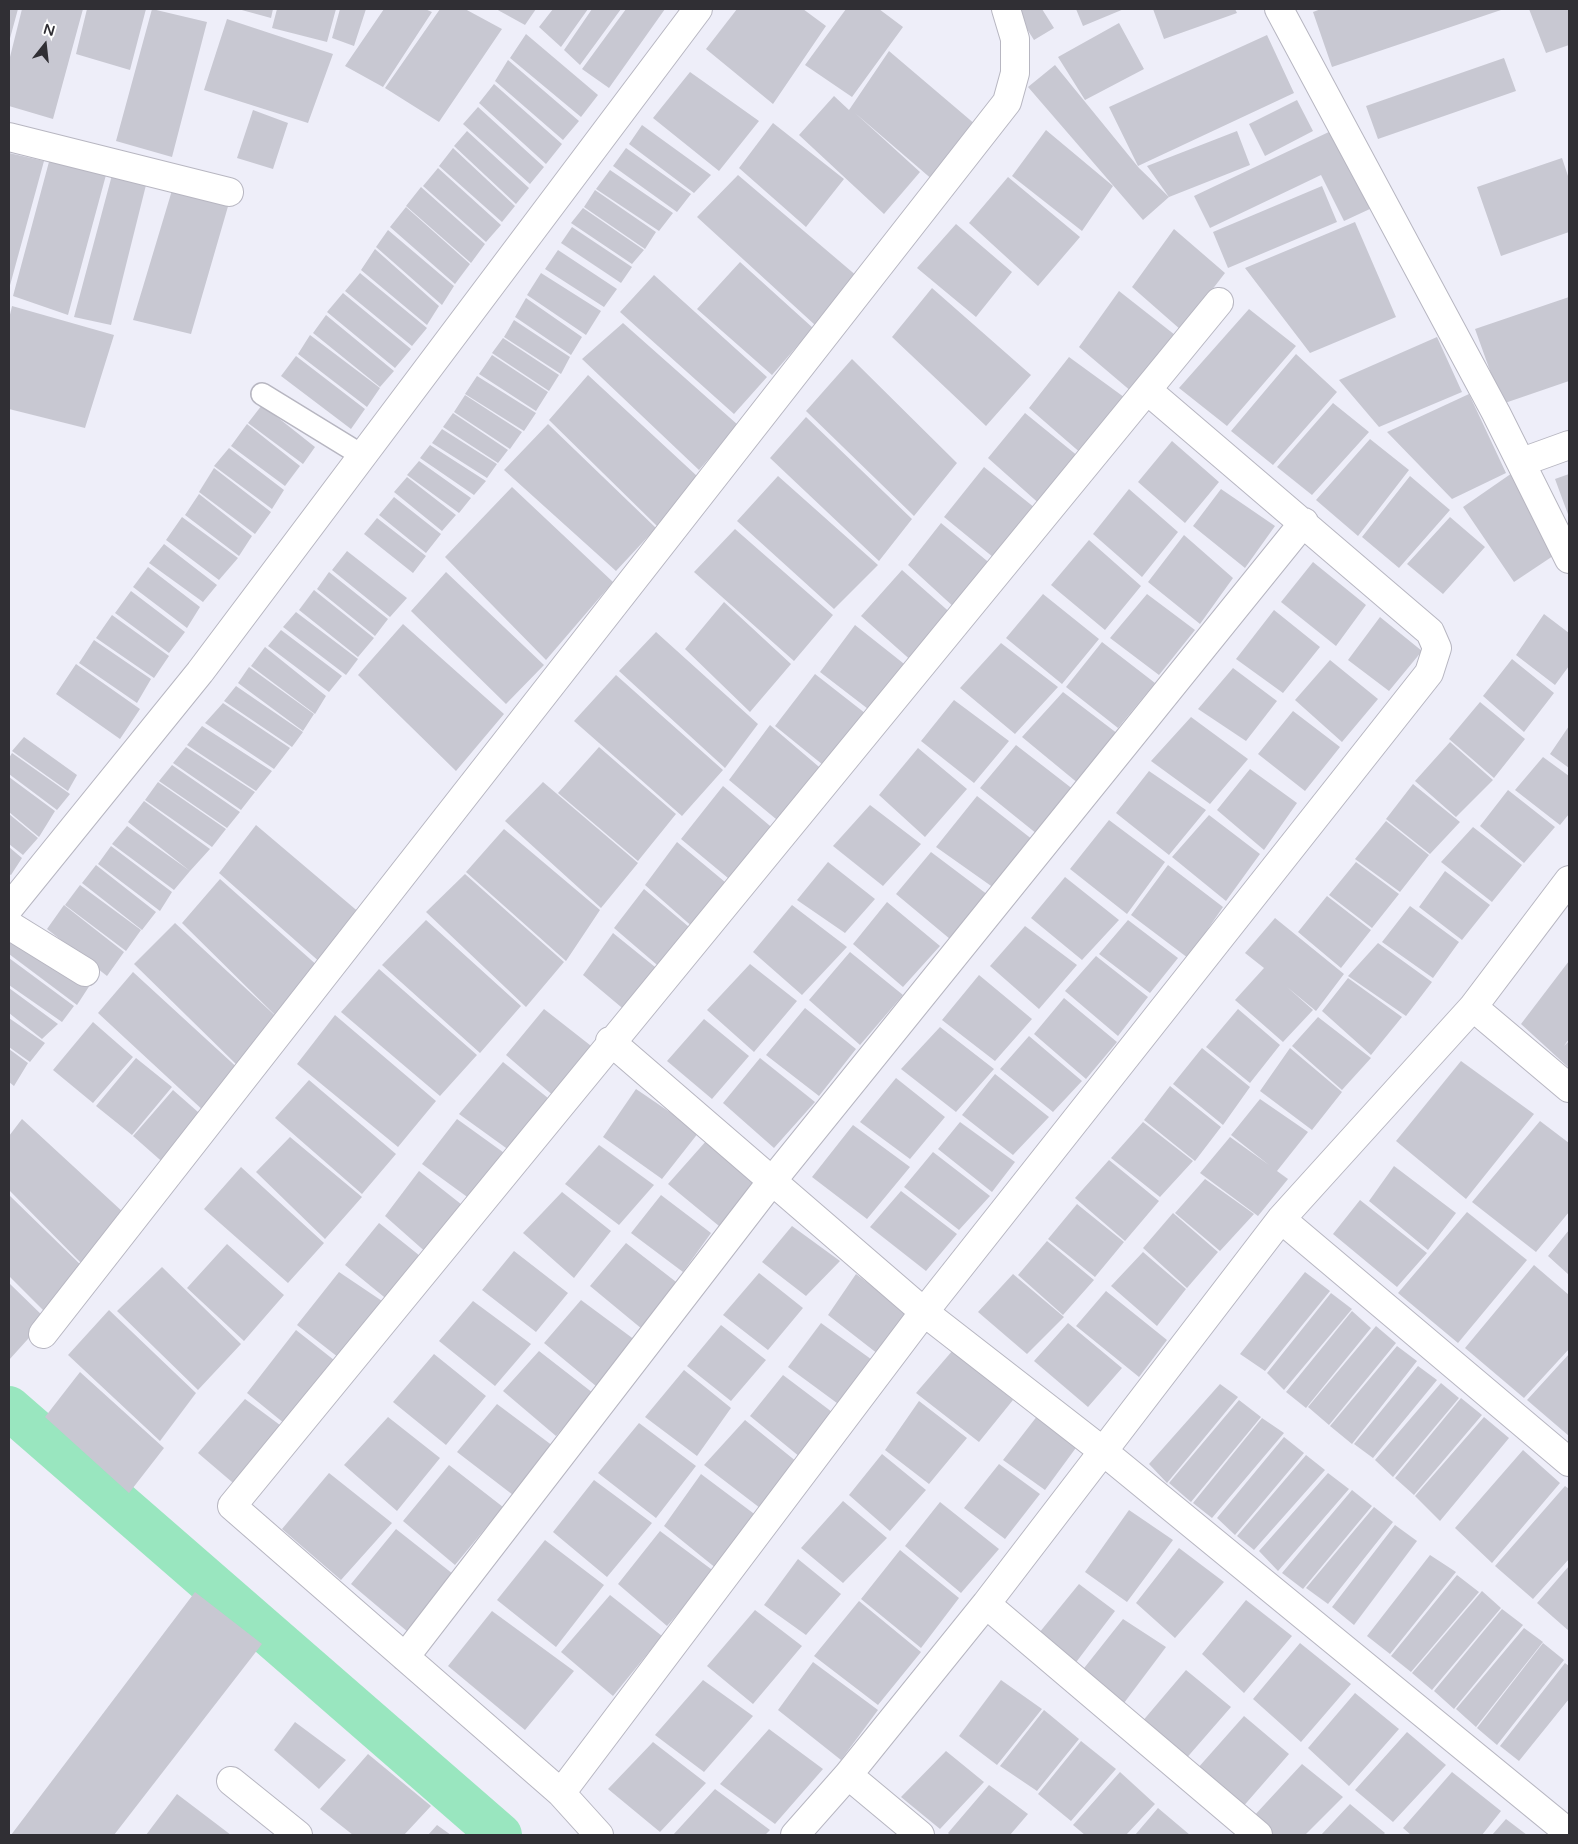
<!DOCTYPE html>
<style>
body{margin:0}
#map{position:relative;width:1578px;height:1844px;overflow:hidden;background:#eeeef9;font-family:"Varela Round",sans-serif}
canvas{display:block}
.frame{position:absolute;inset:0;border:10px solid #302f34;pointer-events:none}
.north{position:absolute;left:20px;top:20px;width:50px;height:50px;-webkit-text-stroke:4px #fff;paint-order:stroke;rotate:16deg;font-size:14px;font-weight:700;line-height:20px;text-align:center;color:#302f34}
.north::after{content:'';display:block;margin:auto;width:18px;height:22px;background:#302f34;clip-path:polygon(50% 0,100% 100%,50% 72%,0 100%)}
</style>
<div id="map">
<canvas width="1578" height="1844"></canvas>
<div class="frame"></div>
<div class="north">N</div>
</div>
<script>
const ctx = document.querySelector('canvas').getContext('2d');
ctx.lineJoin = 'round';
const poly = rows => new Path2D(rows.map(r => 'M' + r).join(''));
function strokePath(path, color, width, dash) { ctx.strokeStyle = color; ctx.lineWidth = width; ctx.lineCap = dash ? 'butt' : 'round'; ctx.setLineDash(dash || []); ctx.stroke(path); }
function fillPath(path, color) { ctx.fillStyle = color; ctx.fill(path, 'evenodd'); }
strokePath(poly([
 [9,1408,500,1835]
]), '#99e6bf', 44);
fillPath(poly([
 [9,9,18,9,9,42],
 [22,9,83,9,53,119,9,106,9,61],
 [87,9,146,9,130,70,76,54],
 [152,9,207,22,172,157,116,141],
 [238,9,273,9,271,18],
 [277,9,336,9,327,42,272,28],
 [340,9,366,9,354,46,332,38],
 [384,9,425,9,432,12,383,87,345,66],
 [440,9,465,9,502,29,439,122,385,88],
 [496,9,536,9,525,25],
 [553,9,588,9,561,47,539,27],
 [592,9,621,9,580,65,564,50],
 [626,9,665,9,609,88,582,69],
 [737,9,803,9,826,26,773,104,706,49],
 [846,9,879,9,903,27,852,97,805,65],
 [1014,9,1042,9,1054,28,1034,40],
 [1076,9,1124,9,1083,26],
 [1153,9,1235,9,1237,13,1164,39],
 [1321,9,1504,9,1332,67,1313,12],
 [1529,9,1569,9,1569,45,1546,53],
 [227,19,333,54,308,123,204,90],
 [1119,23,1144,69,1085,100,1058,57],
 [526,34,598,95,581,117,510,58],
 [1267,35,1294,93,1138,166,1109,107],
 [889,51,976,125,934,181,855,113,920,172,884,214,799,135,834,96,849,110],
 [1504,58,1516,91,1378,139,1366,106],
 [508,60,579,121,563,140,495,81],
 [1055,65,1139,168,1169,197,1147,166,1237,131,1250,165,1169,197,1143,220,1028,87],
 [690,72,759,121,719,171,653,118],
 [494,84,562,144,546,164,479,103],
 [1297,100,1313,131,1265,156,1249,124],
 [478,107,544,167,530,184,463,124],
 [253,110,288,123,273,169,237,158],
 [773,123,844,179,806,227,739,168],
 [642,125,711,175,694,193,629,144],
 [1046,130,1113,186,1082,231,1012,176],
 [1333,130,1372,208,1344,221,1321,175,1210,228,1194,196],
 [467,131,529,188,516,204,454,146],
 [453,148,515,206,502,222,439,166],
 [626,148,691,194,677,212,613,166],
 [9,153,44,161,9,289],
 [50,158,106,175,68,315,13,296],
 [1562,158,1569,179,1569,232,1501,256,1477,187],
 [438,168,501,225,486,242,423,186],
 [610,170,673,213,659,231,596,189],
 [112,175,146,185,111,325,74,317],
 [738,175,858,277,815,325,697,217],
 [1008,177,1080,237,1038,286,969,223],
 [1322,186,1337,222,1228,268,1213,232],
 [173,187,229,203,191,334,133,320],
 [421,187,485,244,471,263,406,206],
 [595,190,656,232,645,249,584,207],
 [406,207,470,264,455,284,390,227],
 [583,208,644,250,632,264,571,223],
 [1355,222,1396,317,1310,353,1245,268],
 [956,224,1012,272,976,317,917,268],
 [572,227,632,267,621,283,561,243],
 [1174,229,1225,273,1181,330,1132,287],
 [388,230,454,286,442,305,376,247],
 [375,249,439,306,427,325,361,270],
 [558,250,617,289,604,307,545,269],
 [740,262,813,328,772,375,697,309],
 [360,273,427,328,412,346,345,291],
 [541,273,601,311,586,335,527,295],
 [654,275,767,377,734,414,620,312],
 [932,288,1031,375,986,426,892,337],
 [1119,291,1175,335,1132,392,1079,347],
 [343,293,411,349,395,368,327,312],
 [1569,297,1569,381,1502,404,1475,329],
 [526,298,582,337,571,355,515,317],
 [12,306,114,335,85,428,9,409,9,319],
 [1249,309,1296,346,1227,426,1179,388],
 [326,315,394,371,380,387,313,333],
 [514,320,570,357,561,374,504,337],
 [623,323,738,425,699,470,582,359],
 [310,335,380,388,367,407,298,354],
 [1437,337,1462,392,1379,427,1339,380],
 [503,338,559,375,549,391,492,353],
 [1296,354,1337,392,1273,465,1231,431],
 [492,355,548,392,536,411,479,374],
 [296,356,365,409,351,429,281,376],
 [1069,357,1128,400,1083,455,1029,408],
 [852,359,957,463,914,516,806,411],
 [588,375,697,476,657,526,549,420],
 [477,376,536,413,524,431,465,394],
 [1469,394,1506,473,1452,499,1387,432],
 [465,395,522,432,510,449,454,412],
 [1333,403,1369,432,1312,495,1277,467],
 [262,405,315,447,303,464,248,423],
 [453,413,508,450,498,463,443,427],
 [1025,413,1079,457,1043,507,988,458],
 [806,417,912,519,879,561,770,458],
 [247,424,300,466,285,486,231,446],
 [548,424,656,528,616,571,504,470],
 [442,429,497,464,487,478,432,443],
 [1370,439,1409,470,1358,536,1316,500],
 [1172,441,1219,482,1185,523,1138,482],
 [430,445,486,481,474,495,420,458],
 [229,448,284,490,272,509,214,466],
 [419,461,471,498,459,513,407,475],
 [984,467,1040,512,999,562,944,517],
 [214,468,271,512,255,534,199,492],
 [1515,471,1559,552,1514,582,1463,507],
 [1569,474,1569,517,1555,479],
 [778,476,878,565,834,609,737,521],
 [1410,476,1450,510,1399,568,1362,537],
 [407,477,456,515,442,531,394,492],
 [512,487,613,582,546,660,445,557],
 [1129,489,1178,532,1142,577,1093,534],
 [1221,489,1275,526,1245,568,1193,526],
 [199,494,252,536,239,556,185,515],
 [394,497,441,534,426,553,379,515],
 [182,517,238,558,219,580,166,540],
 [1450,517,1485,547,1443,594,1407,564],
 [377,518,426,556,413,573,364,534],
 [941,523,992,565,956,609,908,565],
 [735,529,833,615,794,661,694,572],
 [1184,535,1233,578,1200,624,1148,582],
 [1089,540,1141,586,1105,630,1051,585],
 [164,544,217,585,203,602,149,563],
 [347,551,407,598,390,617,332,570],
 [1313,562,1366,605,1336,646,1281,602],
 [148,567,200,607,187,628,133,587],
 [902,570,954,616,914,663,861,616],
 [329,572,388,619,375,636,317,589],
 [446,572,544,665,506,704,411,611],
 [314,590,374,638,358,657,299,610],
 [131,591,185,632,169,653,115,613],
 [1043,594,1099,639,1062,684,1006,638],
 [1147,594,1195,630,1159,675,1110,638],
 [724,602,791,664,750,712,685,649],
 [1274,610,1320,647,1283,693,1236,659],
 [296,612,358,659,346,675,283,627],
 [1544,614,1569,633,1569,666,1555,685,1516,655],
 [112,615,169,656,154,678,96,638],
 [1380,617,1422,651,1389,691,1348,660],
 [403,624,504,714,456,771,358,675],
 [855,625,908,667,872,712,820,672],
 [281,630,342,676,329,692,268,646],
 [656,632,758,724,725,768,619,671],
 [94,640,151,679,137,703,79,663],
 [1102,642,1155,683,1118,728,1066,687],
 [1001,643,1058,687,1015,734,960,688],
 [265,647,326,696,315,714,251,666],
 [1512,659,1554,693,1524,732,1483,696],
 [1330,660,1378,699,1342,742,1295,700],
 [76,664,140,709,120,739,56,694],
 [249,667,314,714,303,731,238,683],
 [1233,668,1277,701,1246,741,1198,709],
 [815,674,870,717,828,769,775,726],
 [616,675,723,770,682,816,574,721],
 [236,686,303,732,292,747,224,701],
 [1063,692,1118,734,1079,784,1022,737],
 [954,700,1009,741,974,783,921,741],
 [1480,702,1525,739,1494,778,1449,739],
 [223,703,290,748,274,769,205,723],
 [1293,711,1340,747,1305,791,1258,754],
 [1191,717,1248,759,1210,804,1151,761],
 [770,725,825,772,782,824,729,780],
 [202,726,272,771,256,791,187,745],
 [1569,726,1569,768,1550,754],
 [24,737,77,775,68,791,12,751],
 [1450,742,1493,780,1456,817,1415,781],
 [1016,745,1074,790,1037,834,980,788],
 [186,747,255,792,241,810,173,763],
 [599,747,676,814,638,861,558,793],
 [918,748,967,789,925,837,879,795],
 [12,753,70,794,57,810,9,774,9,758],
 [1543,757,1569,776,1569,814,1560,825,1515,790],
 [172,765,240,812,227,828,159,781],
 [1250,769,1297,803,1264,850,1217,810],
 [1149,771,1206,810,1169,855,1116,813],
 [9,777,55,811,39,837,9,812],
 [158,782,226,829,212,847,145,800],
 [543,782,638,863,601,908,505,821],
 [1413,784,1460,822,1430,854,1386,819],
 [723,786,776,831,734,883,681,839],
 [1508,790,1555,827,1524,863,1480,826],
 [977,796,1033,840,994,888,936,847],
 [144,801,210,849,190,871,128,822],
 [870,805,921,844,883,886,833,846],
 [9,814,38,838,23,855,9,844],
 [1209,815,1260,854,1226,901,1172,857],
 [1109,820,1165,862,1127,914,1070,869],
 [1386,821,1429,855,1400,892,1355,859],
 [256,825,361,914,322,964,219,873],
 [127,826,190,871,174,890,112,844],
 [1473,827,1522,865,1492,902,1441,862],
 [504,829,600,910,566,961,466,872],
 [677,842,731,887,695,929,645,885],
 [111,846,172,892,160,911,98,864],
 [9,847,22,858,11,875,9,874],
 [931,852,988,895,950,939,896,894],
 [828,862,875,899,845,933,797,900],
 [1356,862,1399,894,1372,928,1329,895],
 [96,865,156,912,142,930,82,883],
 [1168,865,1223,907,1188,958,1131,915],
 [1445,871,1490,905,1462,940,1419,907],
 [465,874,564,962,526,1007,426,912],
 [1065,877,1119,920,1082,960,1031,918],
 [220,879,319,967,276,1016,182,923],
 [80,885,141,930,126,951,65,905],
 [644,889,695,932,663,970,614,928],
 [1327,896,1371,930,1341,968,1298,932],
 [887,902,940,946,903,987,853,944],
 [64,905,124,952,107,976,47,929],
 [792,905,847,947,802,995,753,952],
 [1410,906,1459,942,1433,978,1382,942],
 [1275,918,1344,974,1316,1011,1287,987,1313,1010,1283,1042,1235,1000,1264,968,1245,953],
 [426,920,521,1006,480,1053,382,965],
 [1128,920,1178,958,1150,993,1099,954],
 [175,923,281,1021,241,1069,134,964],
 [1025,926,1077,965,1039,1009,990,966],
 [13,932,90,985,77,1005,9,954,9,935],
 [613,933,660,971,627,1012,583,975],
 [1378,943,1432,982,1406,1016,1348,976],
 [850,952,903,995,860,1045,809,1000],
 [1096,956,1148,997,1118,1036,1065,991],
 [9,958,74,1006,62,1022,9,985],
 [1569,961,1569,1039,1564,1046,1569,1041,1569,1068,1521,1024],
 [750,964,797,1001,754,1052,707,1010],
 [379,969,477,1055,440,1096,341,1012],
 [133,972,242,1072,206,1113,98,1013],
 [979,975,1032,1019,995,1061,942,1020],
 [1348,978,1402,1017,1371,1055,1322,1011],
 [9,988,58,1024,42,1039,9,1013],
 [1064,998,1117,1042,1086,1079,1034,1034],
 [805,1008,856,1049,819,1096,766,1055],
 [544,1009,595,1049,556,1098,506,1055],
 [1238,1009,1280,1045,1250,1083,1206,1047],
 [335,1015,436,1101,398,1147,297,1064],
 [1318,1017,1371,1058,1342,1090,1292,1046],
 [9,1018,45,1043,30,1062,9,1047],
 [704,1019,749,1056,712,1099,667,1061],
 [93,1022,133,1057,93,1103,53,1070],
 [940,1027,994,1069,956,1112,901,1069],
 [1029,1036,1082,1081,1053,1112,1000,1069],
 [1202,1048,1250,1087,1223,1125,1173,1084],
 [1290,1048,1342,1092,1312,1130,1260,1091],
 [9,1049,28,1063,14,1086,9,1082],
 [136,1058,172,1087,132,1135,96,1106],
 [760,1058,815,1102,774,1148,723,1103],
 [1461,1061,1534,1114,1466,1199,1396,1141],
 [503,1062,553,1102,513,1153,459,1114],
 [995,1074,1049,1117,1013,1155,962,1115],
 [896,1078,945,1117,910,1159,860,1122],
 [309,1080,396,1154,362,1194,275,1118],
 [1170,1086,1221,1127,1195,1161,1144,1120],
 [636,1089,699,1132,662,1179,603,1137],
 [173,1090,206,1119,167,1166,133,1136],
 [1260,1099,1308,1132,1277,1171,1288,1179,1258,1216,1200,1173,1230,1137,1269,1165,1231,1135],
 [22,1119,124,1213,83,1265,9,1190,9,1136],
 [457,1119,507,1155,470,1199,422,1164],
 [1540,1121,1569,1143,1569,1212,1536,1252,1472,1202],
 [960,1122,1015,1162,992,1192,938,1149],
 [1143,1122,1193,1161,1160,1197,1111,1158],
 [853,1125,910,1167,867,1219,812,1177],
 [290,1137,362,1197,325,1239,256,1172],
 [707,1140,757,1181,719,1226,668,1184],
 [599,1145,654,1185,619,1225,565,1184],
 [933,1152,990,1196,959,1230,904,1187],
 [1109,1160,1159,1201,1125,1241,1075,1198],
 [1394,1166,1456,1213,1428,1250,1369,1201],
 [241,1167,324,1243,288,1283,204,1209],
 [419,1171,466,1208,429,1255,385,1216],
 [1205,1179,1254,1214,1220,1251,1175,1213],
 [901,1191,957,1234,926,1271,870,1227],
 [562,1192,611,1231,574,1278,523,1233],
 [9,1195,85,1269,48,1315,9,1276],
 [661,1195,711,1233,683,1272,631,1233],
 [1360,1200,1427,1253,1397,1287,1333,1234],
 [1077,1204,1124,1242,1095,1277,1048,1239],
 [1467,1212,1527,1260,1458,1343,1398,1293],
 [1173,1213,1218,1252,1187,1288,1143,1248],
 [379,1223,425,1260,389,1301,345,1265],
 [792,1226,840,1261,806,1296,762,1262],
 [1569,1230,1569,1275,1548,1256],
 [1047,1241,1094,1280,1063,1315,1018,1275],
 [626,1243,680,1285,642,1329,590,1286],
 [227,1244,284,1295,244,1341,187,1288],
 [514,1251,568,1293,536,1332,482,1290],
 [1143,1252,1186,1289,1157,1326,1111,1286],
 [1534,1265,1569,1295,1569,1349,1524,1398,1465,1348],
 [162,1267,241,1344,198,1390,117,1311],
 [339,1272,388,1305,343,1361,297,1325],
 [1305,1272,1330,1291,1265,1371,1240,1354],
 [759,1273,803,1308,768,1350,723,1315],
 [856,1274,908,1313,878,1354,828,1315],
 [1013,1274,1064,1317,1027,1354,978,1312],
 [9,1283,46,1319,9,1360],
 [1106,1291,1167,1340,1139,1377,1076,1326],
 [1331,1293,1352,1309,1284,1390,1267,1373],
 [581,1300,639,1343,602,1391,544,1343],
 [473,1301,531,1344,495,1386,439,1341],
 [109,1310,196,1393,160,1441,68,1355],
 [1352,1311,1371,1328,1306,1408,1286,1392],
 [821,1323,875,1362,841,1406,788,1367],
 [1068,1323,1122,1368,1088,1407,1034,1361],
 [721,1325,766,1360,731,1401,687,1366],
 [1376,1326,1396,1343,1329,1425,1308,1407],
 [296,1330,339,1364,290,1428,247,1393],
 [1397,1346,1417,1361,1352,1444,1330,1426],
 [953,1350,1013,1400,979,1442,916,1393],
 [539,1351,593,1393,556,1436,503,1391],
 [434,1354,486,1396,446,1445,393,1402],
 [1569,1354,1569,1436,1527,1400],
 [1418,1366,1437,1380,1373,1458,1354,1444],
 [684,1370,731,1408,697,1456,645,1417],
 [80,1372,164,1448,129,1493,45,1417],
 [783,1375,836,1415,800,1457,750,1416],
 [1441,1383,1459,1398,1393,1477,1375,1460],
 [1220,1384,1238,1397,1167,1483,1149,1464],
 [1461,1398,1482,1415,1414,1495,1395,1478],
 [245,1399,288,1431,239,1488,198,1453],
 [1239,1400,1261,1417,1191,1502,1169,1483],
 [919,1401,967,1438,929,1484,885,1450],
 [497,1404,553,1446,513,1495,457,1452],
 [1038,1415,1078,1445,1045,1490,1003,1460],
 [388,1417,440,1458,397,1511,344,1465],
 [1484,1417,1509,1438,1440,1521,1415,1496],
 [1262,1418,1284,1433,1212,1518,1193,1503],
 [745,1420,797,1462,760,1508,704,1465],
 [639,1423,696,1466,656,1518,598,1473],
 [1284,1437,1304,1453,1235,1535,1217,1518],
 [1523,1450,1560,1483,1492,1563,1455,1528],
 [882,1454,926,1490,890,1531,849,1495],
 [1306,1455,1325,1470,1254,1550,1237,1536],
 [999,1464,1040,1494,1005,1539,964,1508],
 [449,1465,503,1507,455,1565,403,1521],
 [329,1473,392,1523,341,1580,282,1529],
 [1328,1473,1349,1489,1278,1571,1259,1551],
 [701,1474,757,1516,717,1569,664,1526],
 [594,1480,652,1523,607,1577,553,1532],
 [1565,1486,1569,1489,1569,1559,1533,1599,1495,1566],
 [1352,1490,1372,1506,1303,1589,1282,1573],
 [843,1501,887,1538,843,1583,801,1548],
 [940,1502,999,1549,961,1593,905,1546],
 [1374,1507,1393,1522,1328,1604,1306,1588],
 [1129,1510,1173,1540,1127,1602,1085,1572],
 [1395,1525,1417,1541,1354,1625,1332,1607],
 [396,1529,453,1574,408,1632,351,1584],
 [660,1531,715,1572,667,1626,618,1584],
 [545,1540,604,1585,556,1647,497,1600],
 [1179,1548,1224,1582,1175,1638,1136,1603],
 [900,1550,959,1598,921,1648,861,1599],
 [1430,1555,1456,1572,1390,1654,1367,1636],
 [798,1559,841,1594,806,1635,764,1605],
 [1569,1566,1569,1631,1537,1603],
 [1457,1575,1479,1592,1411,1672,1391,1656],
 [1079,1584,1115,1611,1074,1665,1039,1633],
 [1482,1591,1501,1608,1432,1690,1412,1673],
 [195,1592,262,1644,114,1835,11,1835],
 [610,1595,662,1636,613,1696,561,1652],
 [1246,1600,1292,1636,1244,1693,1202,1654],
 [859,1601,921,1652,878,1705,814,1656],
 [1502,1609,1523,1625,1454,1709,1434,1691],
 [755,1610,802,1646,753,1704,707,1666],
 [492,1611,574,1671,525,1730,448,1666],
 [1123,1619,1166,1647,1124,1703,1081,1672],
 [1524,1628,1543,1642,1476,1727,1456,1709],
 [1300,1643,1351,1684,1301,1742,1253,1699],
 [1543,1643,1564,1660,1497,1745,1477,1728],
 [813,1662,878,1710,841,1760,778,1710],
 [1565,1663,1569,1666,1569,1699,1519,1761,1500,1746],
 [1186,1670,1231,1707,1184,1761,1141,1723],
 [703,1680,753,1716,704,1772,655,1735],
 [1001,1680,1042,1709,997,1765,959,1736],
 [1355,1693,1399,1729,1349,1786,1308,1748],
 [1044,1710,1079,1739,1037,1791,1000,1766],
 [1244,1716,1289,1754,1241,1809,1197,1769],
 [295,1722,346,1760,319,1789,274,1750],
 [769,1729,823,1769,775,1824,720,1784],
 [1407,1732,1446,1765,1393,1822,1355,1790],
 [1081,1741,1116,1769,1071,1821,1038,1794],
 [653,1742,706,1783,660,1832,608,1789],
 [946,1751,984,1782,940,1829,901,1797],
 [368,1754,431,1806,404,1835,353,1835,320,1809],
 [1302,1764,1343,1797,1305,1835,1274,1835,1253,1817],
 [1120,1772,1155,1804,1126,1835,1085,1835,1073,1825],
 [1452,1772,1501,1811,1482,1835,1411,1835,1403,1828],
 [989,1785,1028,1814,1010,1835,950,1835,948,1833],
 [715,1789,770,1830,765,1835,673,1835],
 [177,1794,231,1835,146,1835],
 [1350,1804,1385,1833,1383,1835,1321,1835],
 [1158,1808,1190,1835,1135,1835],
 [1506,1819,1527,1835,1492,1835],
 [437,1825,451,1835,428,1835]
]), '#c8c8d2');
const lane = poly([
 [262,394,363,456]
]);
const street = poly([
 [1279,9,1496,413,1569,559],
 [9,137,229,192],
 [1522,462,1569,445],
 [9,908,200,672,698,9],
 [9,925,85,972],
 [1473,1007,1569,1088],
 [610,1041,924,1312,1104,1452,1569,1833],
 [1281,1219,1569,1462],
 [43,1334,1007,102,1015,73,1015,39,1006,9],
 [986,1604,1258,1835],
 [405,1657,772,1181,1304,522],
 [848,1775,920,1835],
 [231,1781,298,1835],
 [561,1793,924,1312,1429,673,1437,648,1430,632,1147,390],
 [599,1835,561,1793,232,1506,1219,302],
 [795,1835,848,1775,986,1604,1281,1219,1473,1007,1569,880]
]);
strokePath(lane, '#b7b6c1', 24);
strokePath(street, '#b7b6c1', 30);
strokePath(lane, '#fff', 21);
strokePath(street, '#fff', 28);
</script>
